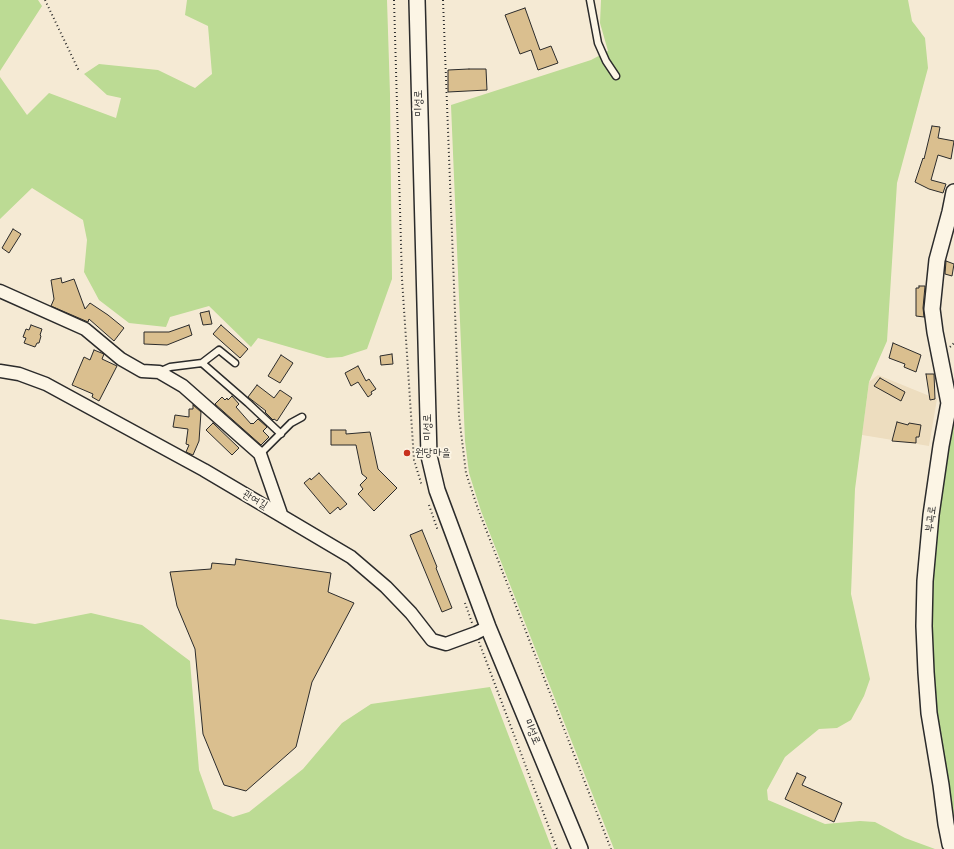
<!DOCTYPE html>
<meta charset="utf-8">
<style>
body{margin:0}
canvas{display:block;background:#f5ead4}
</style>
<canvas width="954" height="849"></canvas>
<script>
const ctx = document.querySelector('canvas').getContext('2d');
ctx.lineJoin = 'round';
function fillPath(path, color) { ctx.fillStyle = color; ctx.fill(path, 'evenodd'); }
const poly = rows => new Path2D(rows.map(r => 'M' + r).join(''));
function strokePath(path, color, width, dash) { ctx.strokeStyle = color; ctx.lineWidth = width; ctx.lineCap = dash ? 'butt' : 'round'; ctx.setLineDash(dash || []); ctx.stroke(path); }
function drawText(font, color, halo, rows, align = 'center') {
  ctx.font = font + ' "Shantell Sans","Poor Story",sans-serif'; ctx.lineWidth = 3.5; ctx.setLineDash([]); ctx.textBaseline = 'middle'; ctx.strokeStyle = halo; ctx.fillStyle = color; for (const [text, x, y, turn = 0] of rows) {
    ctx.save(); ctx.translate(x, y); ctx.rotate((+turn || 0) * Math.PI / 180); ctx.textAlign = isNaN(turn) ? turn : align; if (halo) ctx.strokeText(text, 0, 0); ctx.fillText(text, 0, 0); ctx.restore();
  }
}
fillPath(poly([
 [878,375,937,399,929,446,862,435,869,382]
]), '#edddbf');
fillPath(poly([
 [0,0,38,0,42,6,0,71],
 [187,0,387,0,390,94,392,279,367,349,342,357,327,358,258,338,251,347,209,306,170,317,166,327,129,323,99,300,84,272,87,240,83,220,32,188,0,219,0,77,27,115,49,93,116,118,121,98,107,95,84,74,99,64,158,70,195,88,212,74,208,26,185,15],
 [601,0,908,0,912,21,925,38,928,68,897,183,887,341,869,382,855,489,851,594,870,679,864,696,851,720,837,728,819,729,785,757,767,790,768,800,825,824,860,821,875,822,905,838,935,849,614,849,481,511,469,473,465,441,451,105,591,60,608,51,600,23],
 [954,409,954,837,931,712,931,563],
 [91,613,142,625,190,661,199,770,213,809,233,817,249,812,303,769,342,723,371,704,490,687,552,849,0,849,0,619,35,624]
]), '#bcdb94');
const building = poly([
 [525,8,540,50,551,46,558,63,538,70,531,50,520,54,505,15,525,8],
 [469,69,486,69,487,90,448,92,448,70,469,69],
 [932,126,940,127,938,138,954,141,951,159,938,155,931,180,946,184,943,193,929,189,915,182,923,158,924,159,932,126],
 [13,229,21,234,9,253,2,248,13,229],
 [946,261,954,264,952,276,945,274,946,261],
 [61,278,62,283,74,279,85,309,90,303,108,315,124,328,114,341,89,319,88,322,51,306,54,299,51,280,61,278],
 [919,286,925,286,923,308,924,317,916,316,916,288,919,288,919,286],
 [209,311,212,324,203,325,200,313,209,311],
 [31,325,42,329,40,335,41,336,39,343,37,343,35,347,24,343,26,338,23,337,26,329,29,330,31,325],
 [189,325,192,335,167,345,144,344,144,332,169,332,189,325],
 [221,325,248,349,240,358,213,334,221,325],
 [893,343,921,355,916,372,904,367,905,364,889,358,893,343],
 [94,350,104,354,102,359,117,366,99,401,92,397,93,394,72,385,84,357,90,360,94,350],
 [392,354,393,364,381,365,380,356,392,354],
 [281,355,293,363,280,383,268,376,281,355],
 [358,366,366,381,369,379,376,389,371,392,372,394,368,397,358,382,351,386,345,373,358,366],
 [926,374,934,374,935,399,930,400,926,374],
 [880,378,905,392,901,401,874,386,880,378],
 [257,385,274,398,280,390,292,398,277,421,274,419,273,420,265,412,266,411,248,397,257,385],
 [232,396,239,404,236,407,251,424,252,423,253,424,258,419,267,427,263,431,269,437,261,445,215,404,222,397,225,400,227,398,228,400,232,396],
 [193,405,201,412,199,441,193,455,186,452,189,445,186,444,188,429,173,427,175,415,189,417,189,409,193,409,193,405],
 [897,422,908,425,909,423,921,425,919,437,916,437,916,443,892,441,897,422],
 [213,423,239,448,232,455,206,430,213,423],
 [331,430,346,430,346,434,370,432,378,469,397,488,374,511,358,494,363,489,360,485,367,478,362,474,356,445,331,445,331,430],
 [319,473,347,504,340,510,338,507,330,514,304,483,310,478,311,480,319,473],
 [422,530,437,567,436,568,452,608,442,612,410,535,422,530],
 [236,559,331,573,328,592,354,603,312,682,296,747,246,791,224,785,203,734,195,649,177,606,170,572,211,569,212,563,235,565,236,559],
 [797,773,806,777,802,785,842,803,834,822,785,799,797,773]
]);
fillPath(building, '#dabf8f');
strokePath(building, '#2b2b2b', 1);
const service = poly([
 [590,0,598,43,606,61,616,76],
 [202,363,219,350,235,363],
 [159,372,170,367,202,363,248,403,281,434],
 [260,454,291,423,302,417]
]);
const minor = poly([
 [0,291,85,329,121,359,142,371,159,372,183,386,260,454,281,514],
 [0,371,19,374,46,384,204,470,351,557,386,587,411,613,432,640,446,644,476,633,488,627]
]);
const tertiary = poly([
 [417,0,429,456,437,490,488,627,580,849],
 [954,192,950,212,937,260,932,309,935,332,949,403,941,446,931,515,925,581,924,626,926,672,929,713,941,785,946,824,950,844,954,845]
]);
strokePath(service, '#2b2b2b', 9);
strokePath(minor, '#2b2b2b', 15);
strokePath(tertiary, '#2b2b2b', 18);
strokePath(poly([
 [45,0,79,71],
 [394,0,402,279,414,460,422,486],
 [443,0,459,416,466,473,478,509,611,849],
 [950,347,954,343],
 [429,505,438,531],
 [465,603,472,623],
 [479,642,557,849]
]), '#2b2b2b', 2, [1, 3]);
strokePath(service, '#fcf5e5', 6);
strokePath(minor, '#fcf5e5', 12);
strokePath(tertiary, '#fcf5e5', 15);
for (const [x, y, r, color] of [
 [407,453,4,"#c8321e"]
]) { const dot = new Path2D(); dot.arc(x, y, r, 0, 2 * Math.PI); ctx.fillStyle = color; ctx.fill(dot); strokePath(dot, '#fcf5e5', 1.5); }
drawText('11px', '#2b2b2b', '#fcf5e5', [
 ["미성로",419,103,-91],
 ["미성로",428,427,-91],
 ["관여길",255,500,30],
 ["부곡로",931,519,-83],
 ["미성로",532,732,67]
]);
drawText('11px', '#2b2b2b', '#fcf5e5', [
 ["원당마을",415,453]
], 'left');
</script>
